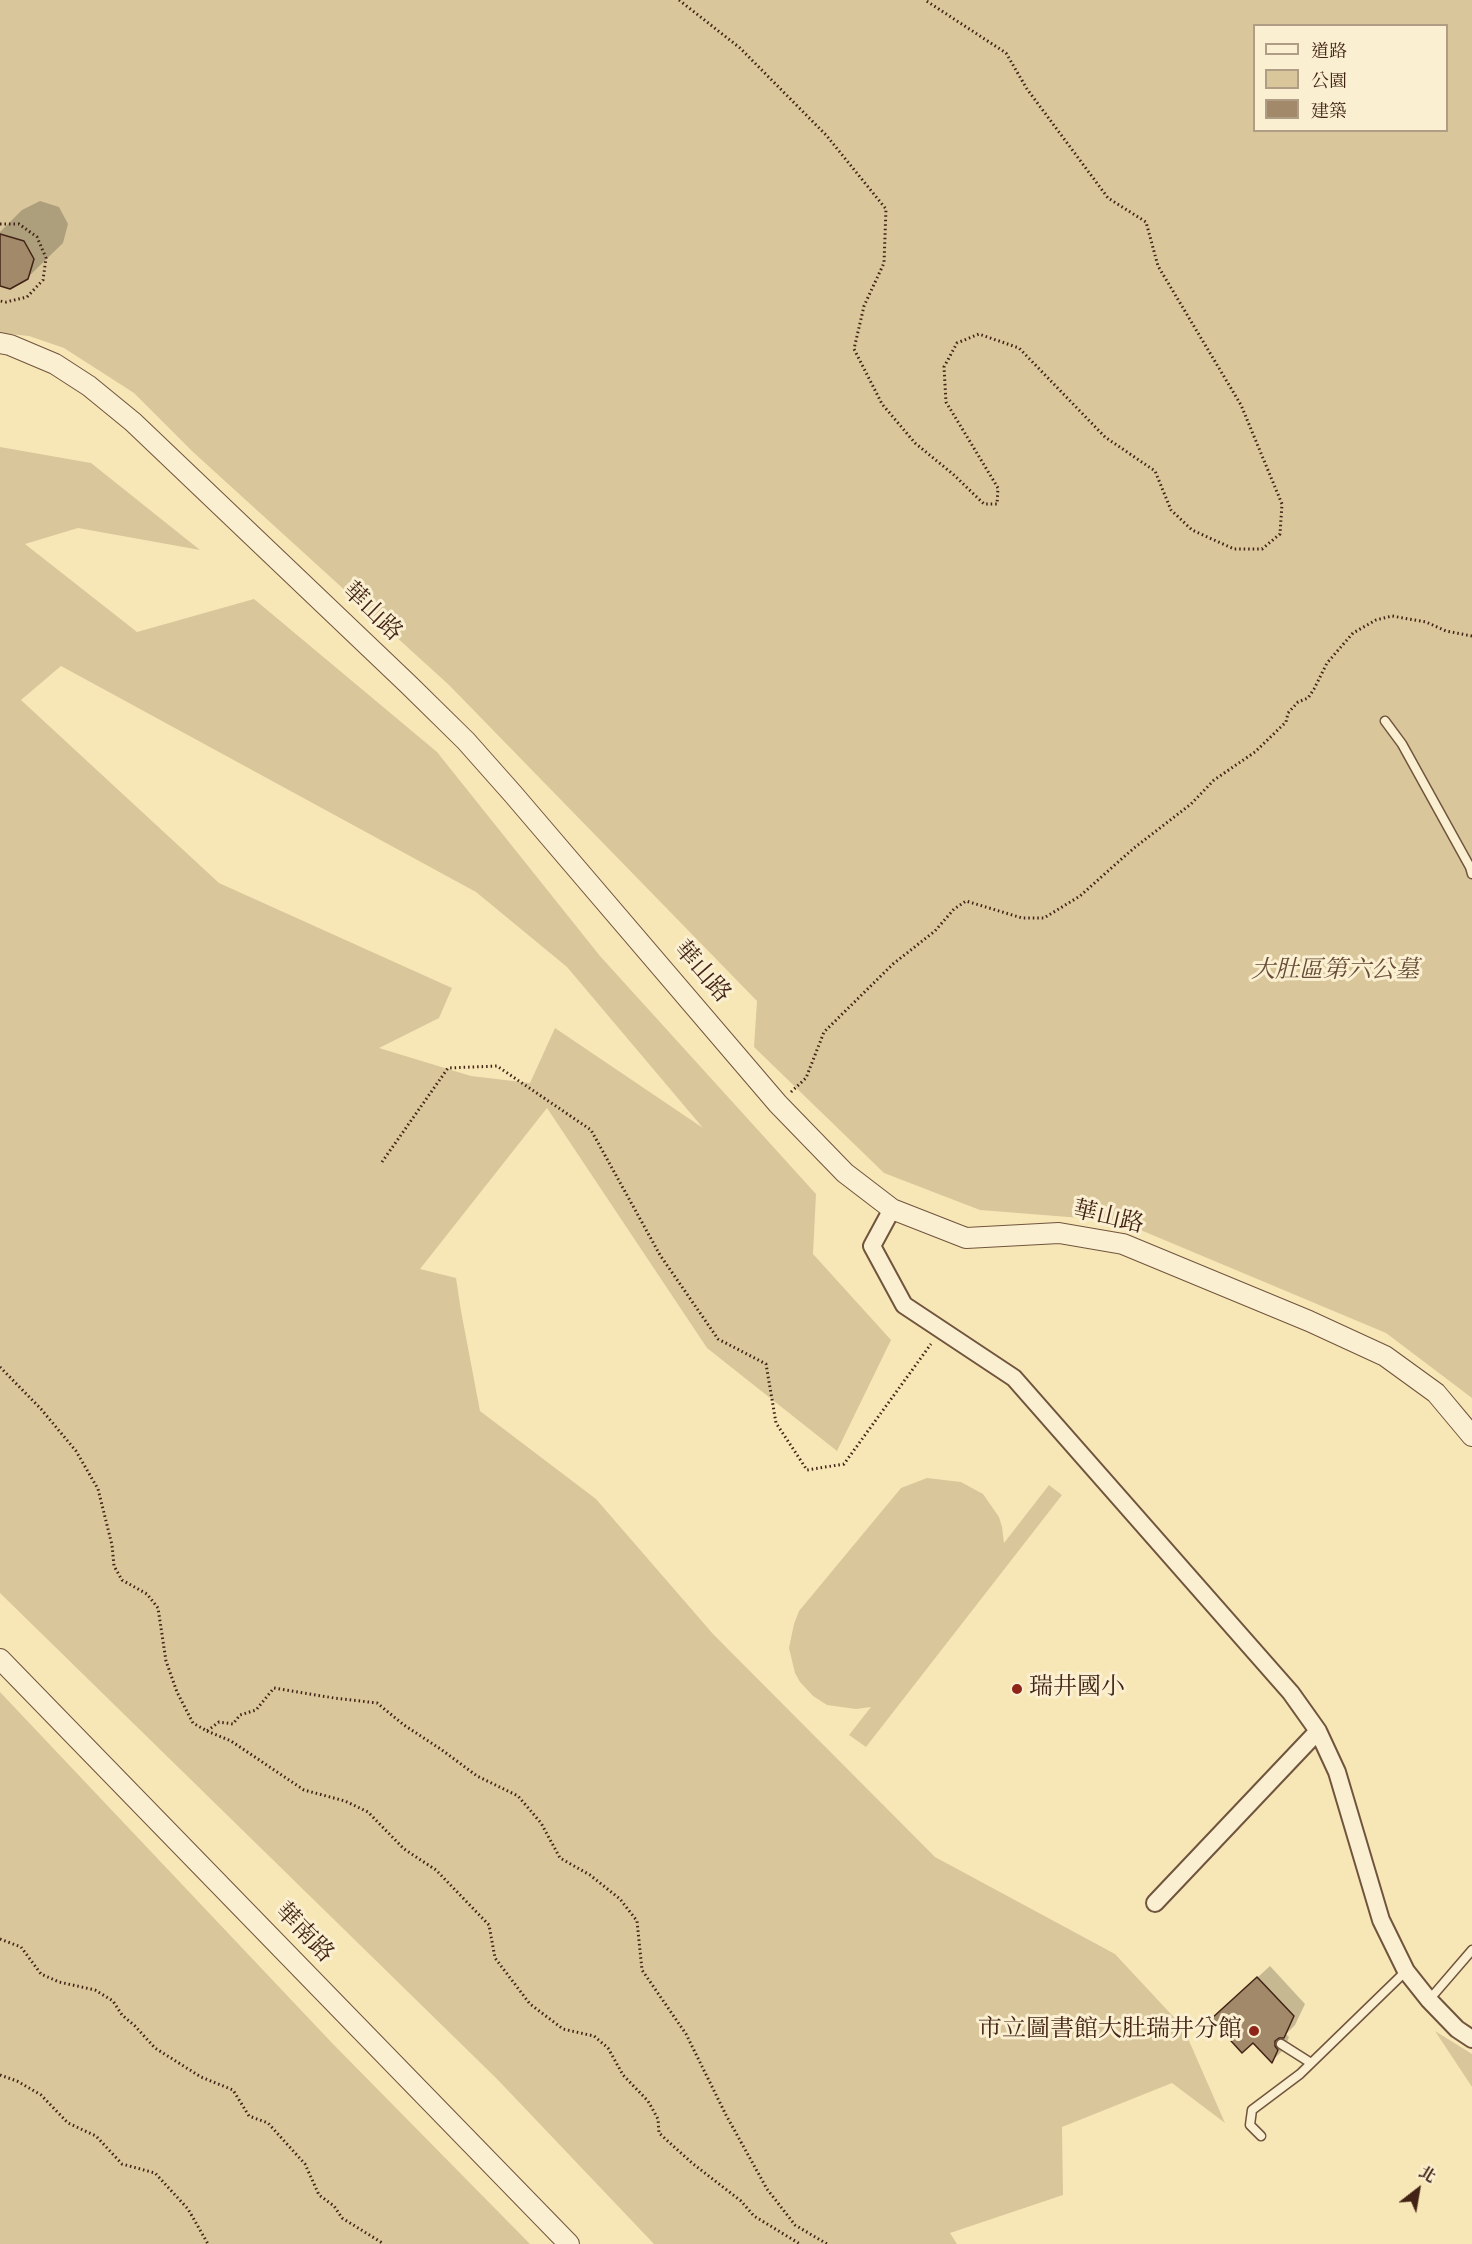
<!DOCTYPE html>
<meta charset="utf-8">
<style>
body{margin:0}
#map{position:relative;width:1472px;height:2244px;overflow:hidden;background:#f8e7b6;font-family:"IM FELL DW Pica","Noto Serif TC",serif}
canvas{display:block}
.legend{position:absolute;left:1253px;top:24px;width:195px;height:108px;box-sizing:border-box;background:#faefd0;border:2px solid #b09d86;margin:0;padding:8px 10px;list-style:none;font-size:18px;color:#422316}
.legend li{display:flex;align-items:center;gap:12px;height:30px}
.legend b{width:30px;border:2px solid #b09d86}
.north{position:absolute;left:1388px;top:2160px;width:60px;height:60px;-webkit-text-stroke:4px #faefd0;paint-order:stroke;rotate:31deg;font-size:16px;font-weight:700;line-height:24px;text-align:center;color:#422316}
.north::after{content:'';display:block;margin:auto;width:21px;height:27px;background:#422316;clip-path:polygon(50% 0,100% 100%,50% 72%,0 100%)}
</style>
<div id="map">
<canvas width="1472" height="2244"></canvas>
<ul class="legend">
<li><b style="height:8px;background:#faefd0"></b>道路</li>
<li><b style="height:16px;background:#d9c69b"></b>公園</li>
<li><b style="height:16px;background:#a18969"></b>建築</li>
</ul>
<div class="north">北</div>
</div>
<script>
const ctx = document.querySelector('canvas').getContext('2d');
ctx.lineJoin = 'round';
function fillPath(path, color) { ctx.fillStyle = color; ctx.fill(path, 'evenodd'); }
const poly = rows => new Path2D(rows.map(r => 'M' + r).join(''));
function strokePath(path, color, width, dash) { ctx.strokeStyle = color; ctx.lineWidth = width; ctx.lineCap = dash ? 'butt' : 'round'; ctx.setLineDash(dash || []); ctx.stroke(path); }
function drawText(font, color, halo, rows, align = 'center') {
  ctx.font = font + ' "IM FELL DW Pica","Noto Serif TC",serif'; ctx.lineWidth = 6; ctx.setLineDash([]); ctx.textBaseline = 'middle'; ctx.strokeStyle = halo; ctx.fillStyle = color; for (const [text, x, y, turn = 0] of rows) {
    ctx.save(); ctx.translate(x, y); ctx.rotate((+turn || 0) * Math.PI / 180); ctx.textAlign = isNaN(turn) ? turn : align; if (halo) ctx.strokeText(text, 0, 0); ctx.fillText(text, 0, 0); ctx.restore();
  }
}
fillPath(poly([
 [0,0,1472,0,1472,1398,1386,1333,1119,1221,980,1210,884,1173,754,1047,757,1001,449,685,193,452,134,393,64,348,29,336,0,333],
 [1254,26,1446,26,1446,130,1254,130],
 [0,447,91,463,200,550,78,528,25,544,137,632,254,599,437,752,600,956,816,1194,813,1254,891,1340,837,1451,707,1348,547,1108,420,1269,456,1278,461,1311,480,1411,596,1499,713,1634,935,1857,1115,1954,1183,2027,1225,2123,1172,2083,1062,2127,1063,2195,950,2233,957,2244,654,2244,497,2079,0,1593],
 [61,666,476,892,567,967,703,1128,555,1028,530,1083,471,1076,379,1048,439,1018,452,988,219,883,21,700],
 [927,1478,961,1482,983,1494,999,1517,1002,1527,1004,1543,1049,1485,1062,1495,866,1747,849,1735,871,1707,856,1709,827,1705,813,1696,800,1682,795,1673,789,1648,794,1624,799,1611,901,1488],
 [0,1692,333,2044,530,2244,0,2244],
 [1435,2031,1472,2054,1472,2087]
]), '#d9c69b');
fillPath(poly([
 [40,201,59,207,68,224,63,243,27,278,0,285,0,232,22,210],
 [1270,1966,1305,2004,1295,2025,1286,2034,1289,2037,1284,2049,1272,2061,1224,2008]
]), '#0003');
const building = poly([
 [0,234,24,241,34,259,28,279,10,289,0,286,0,234],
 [1257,1977,1294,2016,1284,2038,1279,2038,1275,2041,1275,2046,1278,2050,1272,2063,1253,2043,1242,2053,1211,2019,1257,1977]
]);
fillPath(building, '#a18969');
strokePath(building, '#422316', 1.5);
const service = poly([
 [1385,721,1402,744,1470,867,1472,874],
 [1429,2000,1472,1950],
 [1281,2044,1311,2063],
 [1261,2136,1250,2125,1252,2110,1300,2074,1406,1971]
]);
const minor = poly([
 [892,1209,872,1246,904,1305,1014,1378,1291,1693,1318,1731,1337,1772,1381,1920,1406,1971,1429,2000,1457,2029,1472,2039],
 [1155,1903,1318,1731]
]);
const tertiary = poly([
 [0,343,10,345,55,364,89,386,133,422,409,685,466,741,513,794,778,1104,845,1173,892,1209,966,1238,1059,1233,1123,1244,1309,1321,1385,1356,1436,1393,1472,1436],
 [0,1659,569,2244]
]);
strokePath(service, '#70543e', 11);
strokePath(minor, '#70543e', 20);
strokePath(tertiary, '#70543e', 22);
strokePath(poly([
 [679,0,740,48,826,135,886,209,884,263,864,306,854,349,882,404,915,443,954,475,984,504,997,504,998,488,946,402,944,367,957,343,979,334,1019,348,1105,437,1155,471,1171,510,1192,530,1234,549,1262,549,1280,534,1282,504,1241,405,1158,266,1146,222,1108,198,1027,89,1006,53,925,0],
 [0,224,19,224,37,237,46,258,43,280,27,297,6,302,0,301],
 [791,1092,806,1078,824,1032,893,964,935,931,954,909,966,901,1022,918,1044,918,1080,896,1134,848,1191,804,1214,780,1255,752,1286,722,1288,713,1298,702,1308,698,1314,689,1327,663,1353,633,1376,620,1392,616,1426,622,1446,631,1472,636],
 [382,1162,448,1068,497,1066,591,1130,660,1255,718,1339,766,1364,776,1423,807,1470,844,1464,931,1344],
 [0,1367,41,1409,76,1451,98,1489,112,1545,114,1566,122,1580,147,1594,158,1608,166,1661,177,1692,193,1723,207,1731,219,1722,233,1724,240,1715,256,1710,274,1688,334,1698,377,1703,404,1725,442,1750,477,1776,518,1796,541,1823,560,1858,590,1875,620,1899,637,1921,642,1970,686,2034,726,2115,767,2189,795,2225,827,2244],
 [207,1731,231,1741,304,1790,345,1801,368,1812,404,1849,436,1870,489,1925,495,1958,530,2004,563,2029,594,2036,608,2048,623,2075,648,2101,658,2119,659,2133,692,2163,741,2201,754,2216,800,2244],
 [0,1939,21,1947,41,1974,59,1982,95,1990,113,2001,122,2015,135,2026,155,2048,201,2077,233,2090,249,2116,268,2123,305,2164,319,2195,334,2206,342,2218,384,2244],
 [0,2075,17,2081,41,2095,68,2123,96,2136,122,2164,155,2173,188,2209,208,2244]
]), '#422316', 3, [1.5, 3]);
strokePath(service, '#faefd0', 8);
strokePath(minor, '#faefd0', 16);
strokePath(tertiary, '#faefd0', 20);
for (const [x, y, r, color] of [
 [1017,1689,6,"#8f2418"],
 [1254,2031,6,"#8f2418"]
]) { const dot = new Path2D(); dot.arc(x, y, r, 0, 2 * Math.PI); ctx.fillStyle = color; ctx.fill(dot); strokePath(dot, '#faefd0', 2); }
drawText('24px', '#422316', '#faefd0', [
 ["華山路",371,613,44],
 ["華山路",701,973,49],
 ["華山路",1108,1219,13],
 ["華南路",303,1934,46]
]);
drawText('italic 24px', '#684c37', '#faefd0', [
 ["大肚區第六公墓",1335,972]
]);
drawText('24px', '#422316', '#faefd0', [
 ["瑞井國小",1029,1689],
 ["市立圖書館大肚瑞井分館",1242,2031,"right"]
], 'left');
</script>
